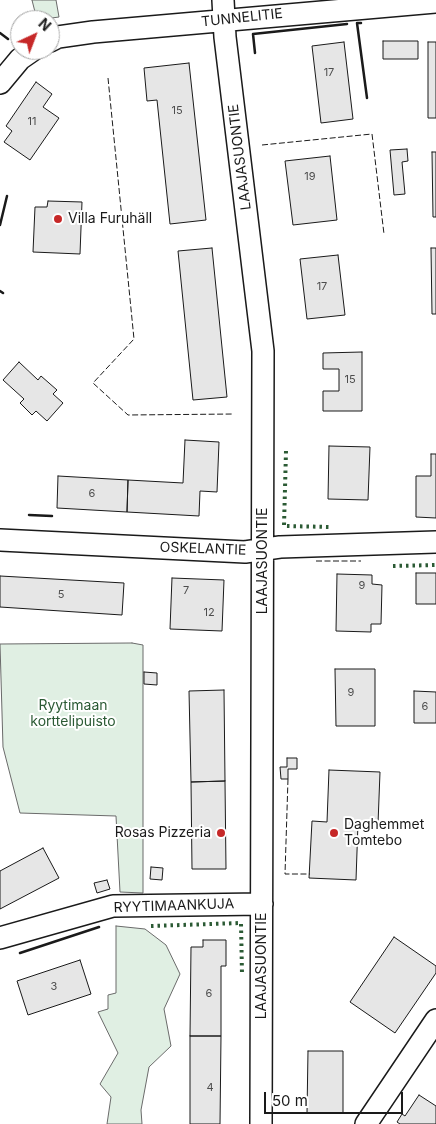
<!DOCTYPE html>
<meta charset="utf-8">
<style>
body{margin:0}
#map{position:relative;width:436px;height:1124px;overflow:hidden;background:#fff;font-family:Inter,sans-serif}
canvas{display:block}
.north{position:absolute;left:10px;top:10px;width:50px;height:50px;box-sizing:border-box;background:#fff;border:1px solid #a3a3a3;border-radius:50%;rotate:43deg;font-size:14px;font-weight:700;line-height:20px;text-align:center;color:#1a1a1a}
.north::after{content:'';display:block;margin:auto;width:18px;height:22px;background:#c62828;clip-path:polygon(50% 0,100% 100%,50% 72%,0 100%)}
.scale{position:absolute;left:264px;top:1092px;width:139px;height:22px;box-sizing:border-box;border:2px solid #1a1a1a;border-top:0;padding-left:6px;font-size:15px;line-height:18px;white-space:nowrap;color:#1a1a1a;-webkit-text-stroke:4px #fff;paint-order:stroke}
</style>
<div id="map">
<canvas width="436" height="1124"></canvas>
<div class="north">N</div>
<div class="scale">50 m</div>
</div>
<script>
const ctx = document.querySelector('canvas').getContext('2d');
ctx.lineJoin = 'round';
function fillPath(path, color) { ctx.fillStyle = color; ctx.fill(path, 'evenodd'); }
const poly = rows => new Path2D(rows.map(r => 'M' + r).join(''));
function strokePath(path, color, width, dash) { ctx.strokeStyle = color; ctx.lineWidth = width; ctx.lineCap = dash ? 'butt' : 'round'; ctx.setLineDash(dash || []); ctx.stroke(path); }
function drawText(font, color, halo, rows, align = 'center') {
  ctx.font = font + ' Inter,sans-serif'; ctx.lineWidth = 4; ctx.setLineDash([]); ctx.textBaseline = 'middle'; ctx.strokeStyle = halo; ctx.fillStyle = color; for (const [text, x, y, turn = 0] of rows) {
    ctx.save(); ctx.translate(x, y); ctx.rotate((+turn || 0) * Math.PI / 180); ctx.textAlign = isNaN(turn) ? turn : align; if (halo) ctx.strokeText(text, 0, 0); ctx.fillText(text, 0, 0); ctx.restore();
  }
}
const green = poly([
 [32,0,56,0,59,17,37,20,32,0],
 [132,643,143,645,143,893,120,892,116,816,20,813,3,747,0,644,132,643],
 [116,926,145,929,166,945,180,974,164,1009,171,1046,149,1067,141,1110,142,1124,107,1124,111,1097,100,1084,118,1053,98,1012,108,1009,108,995,116,993,116,926]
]);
fillPath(green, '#e0efe3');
strokePath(green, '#6a6a6a', 1);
const building = poly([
 [383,41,418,41,418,59,383,59,383,41],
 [344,42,353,119,321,123,312,46,344,42],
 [428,42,436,42,436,118,428,118,428,42],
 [189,63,206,220,170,224,157,100,147,101,144,68,189,63],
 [36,82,52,94,43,107,59,118,30,160,4,142,12,131,6,126,36,82],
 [407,149,408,161,402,162,405,194,394,195,390,150,407,149],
 [432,152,436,152,436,217,433,217,432,152],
 [330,156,337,220,293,225,285,161,330,156],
 [48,201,82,202,80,254,33,252,35,207,47,207,48,201],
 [212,248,227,397,193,400,178,251,212,248],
 [431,248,436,248,436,314,432,314,431,248],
 [338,255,345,315,307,319,300,259,338,255],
 [362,352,362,411,323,411,323,391,339,391,339,369,323,369,323,353,362,352],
 [19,362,38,380,41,376,57,390,53,394,63,403,47,421,36,411,32,415,20,403,24,399,3,380,19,362],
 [185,440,219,442,217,492,200,491,199,516,127,512,128,480,183,483,185,440],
 [329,446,370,447,368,500,328,499,329,446],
 [431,454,436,454,436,518,416,517,416,476,431,476,431,454],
 [58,476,128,480,127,512,57,508,58,476],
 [416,573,436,573,436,604,416,604,416,573],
 [337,574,372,575,372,584,382,585,381,624,371,624,371,632,336,631,337,574],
 [0,576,124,583,122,615,0,607,0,576],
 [172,578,224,580,222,631,170,629,172,578],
 [335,669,375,669,375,726,336,726,335,669],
 [144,672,157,673,157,685,144,684,144,672],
 [224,690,225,781,191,782,189,691,224,690],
 [414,691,436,692,436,723,414,723,414,691],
 [287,758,297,758,297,769,288,769,288,779,281,779,280,767,287,767,287,758],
 [329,770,380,772,378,824,358,823,356,880,309,878,312,821,327,822,329,770],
 [225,781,226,869,192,869,191,782,225,781],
 [43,848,59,878,0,909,0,871,43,848],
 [151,867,163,868,162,880,150,879,151,867],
 [107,880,110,889,97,893,94,883,107,880],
 [394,937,436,966,436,973,395,1033,350,1002,394,937],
 [203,940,226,940,226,966,221,966,221,1036,190,1036,191,947,203,947,203,940],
 [80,960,91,994,28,1015,17,981,80,960],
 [190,1036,221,1036,220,1124,190,1124,190,1036],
 [308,1051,343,1051,343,1113,307,1113,308,1051],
 [419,1095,436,1106,436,1124,400,1124,397,1122,402,1114,405,1116,419,1095]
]);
fillPath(building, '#e6e6e6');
strokePath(building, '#1a1a1a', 1);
const minor = poly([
 [223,0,225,37,263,351,261,1124],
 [50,41,58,37,93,32,436,2],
 [0,83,20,59,33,50],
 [0,540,245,552,280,547,436,542],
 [0,938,113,906,262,904],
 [366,1124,436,1020]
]);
strokePath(minor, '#1a1a1a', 24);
strokePath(minor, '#fff', 21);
strokePath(poly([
 [286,451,284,526,331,527],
 [393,566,436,565],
 [151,926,241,923,242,974]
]), '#2b5a34', 4, [2.5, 4]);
strokePath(poly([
 [108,78,134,339,93,383,128,415,234,414],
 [262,145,372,134,384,234],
 [316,561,361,561],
 [288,779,285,874,310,874]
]), '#1a1a1a', 1, [6, 2.5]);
strokePath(poly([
 [361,23,357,23,367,98],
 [0,33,8,39],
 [255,53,253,34,347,24],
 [0,225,7,196],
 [0,291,3,293],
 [29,515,52,516],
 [20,953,99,927]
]), '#1a1a1a', 2.5);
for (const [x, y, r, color] of [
 [58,219,5,"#c62828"],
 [221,833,5,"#c62828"],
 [334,833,5,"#c62828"]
]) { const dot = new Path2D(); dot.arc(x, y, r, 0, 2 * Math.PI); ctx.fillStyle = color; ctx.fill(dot); strokePath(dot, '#fff', 2); }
drawText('11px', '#4d4d4d', null, [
 ["17",329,73],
 ["15",177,111],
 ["11",32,122],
 ["19",310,177],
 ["17",322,287],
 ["15",350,380],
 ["6",92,494],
 ["9",362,586],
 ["7",186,591],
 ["5",61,595],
 ["12",209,613],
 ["9",351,693],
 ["6",425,707],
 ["3",54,987],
 ["6",209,994],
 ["4",210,1088]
]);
drawText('14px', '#1a1a1a', '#fff', [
 ["TUNNELITIE",242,18,-6],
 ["LAAJASUONTIE",240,157,-97],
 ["OSKELANTIE",203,549,2],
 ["LAAJASUONTIE",263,561,-90],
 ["RYYTIMAANKUJA",174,906,-2],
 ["LAAJASUONTIE",262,966,-90]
]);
drawText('14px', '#1a1a1a', '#fff', [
 ["Villa Furuhäll",68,219],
 ["Daghemmet",344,825],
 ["Tomtebo",344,841],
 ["Rosas Pizzeria",211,833,"right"]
], 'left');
drawText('14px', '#2b5a34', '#fff', [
 ["Ryytimaan",73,706],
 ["korttelipuisto",73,722]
]);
</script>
